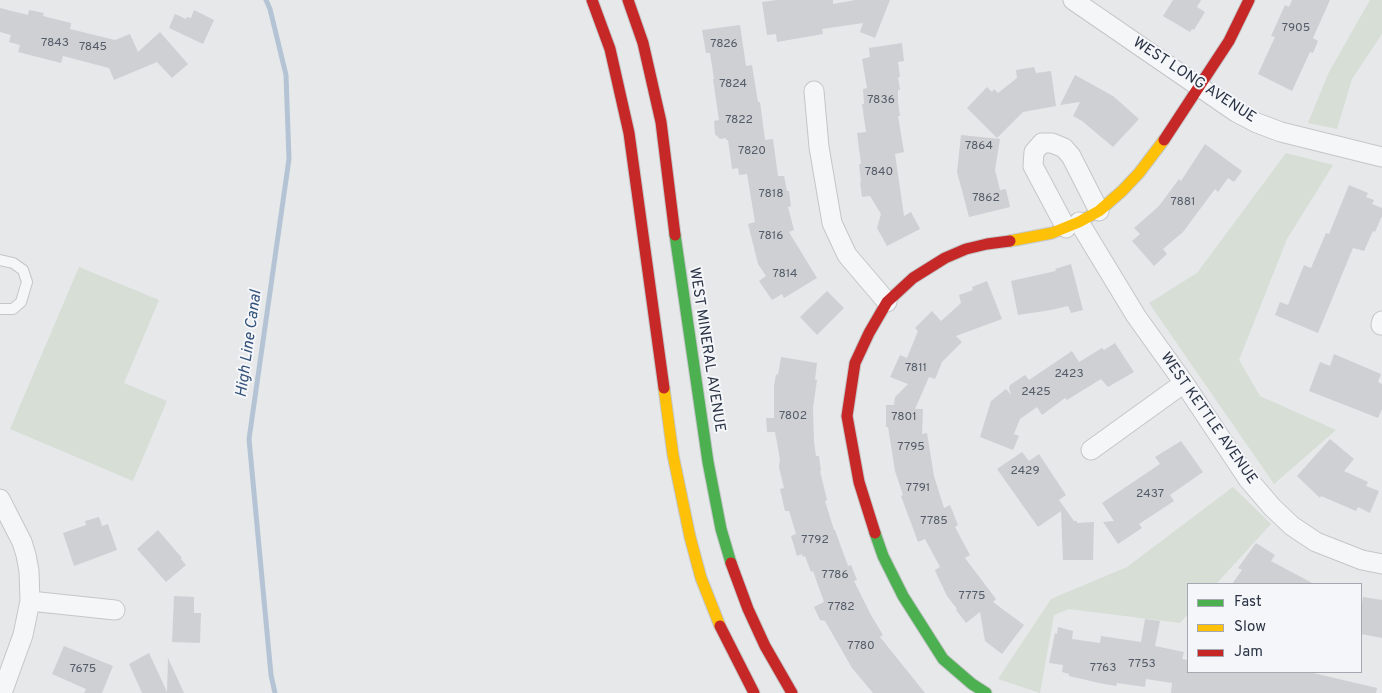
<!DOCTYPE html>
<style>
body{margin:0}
#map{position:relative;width:1382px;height:693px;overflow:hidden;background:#e6e8ea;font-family:Overpass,sans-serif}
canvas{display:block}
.legend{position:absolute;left:1187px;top:583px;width:175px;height:90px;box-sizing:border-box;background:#f4f6f9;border:1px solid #a4a8b1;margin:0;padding:6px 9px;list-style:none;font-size:15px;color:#2b3445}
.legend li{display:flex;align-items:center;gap:10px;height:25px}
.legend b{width:25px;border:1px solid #a4a8b1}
</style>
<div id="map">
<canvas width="1382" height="693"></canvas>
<ul class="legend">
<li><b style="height:6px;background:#4caf50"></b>Fast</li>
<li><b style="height:6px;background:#ffc107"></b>Slow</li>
<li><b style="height:6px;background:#c62828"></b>Jam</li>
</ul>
</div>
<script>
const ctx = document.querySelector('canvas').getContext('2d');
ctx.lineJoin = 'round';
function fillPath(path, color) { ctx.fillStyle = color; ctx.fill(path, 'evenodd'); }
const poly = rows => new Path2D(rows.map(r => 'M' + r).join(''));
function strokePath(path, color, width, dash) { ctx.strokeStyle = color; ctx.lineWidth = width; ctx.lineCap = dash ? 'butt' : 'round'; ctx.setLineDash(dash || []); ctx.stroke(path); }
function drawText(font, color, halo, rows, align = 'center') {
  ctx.font = font + ' Overpass,sans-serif'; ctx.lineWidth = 4; ctx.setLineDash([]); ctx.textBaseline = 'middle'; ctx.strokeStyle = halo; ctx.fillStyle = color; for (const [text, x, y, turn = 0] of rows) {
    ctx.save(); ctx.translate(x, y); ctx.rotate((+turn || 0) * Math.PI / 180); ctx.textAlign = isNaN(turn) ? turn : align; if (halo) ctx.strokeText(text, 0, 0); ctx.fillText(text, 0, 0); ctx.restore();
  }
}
fillPath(poly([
 [1370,0,1382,0,1382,34,1352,79,1337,129,1308,123,1329,72],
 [1286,153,1333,165,1287,239,1239,360,1260,396,1336,430,1274,484,1149,303,1197,273],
 [79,267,159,300,124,383,167,401,133,481,10,429],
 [1233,487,1271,524,1216,584,1188,584,1188,614,1180,623,1069,609,1054,615,1040,693,998,679,1051,599,1127,567]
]), '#d6ded6');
strokePath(poly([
 [266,0,270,9,286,75,289,159,249,439,271,675,275,693]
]), '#b4c4d5', 5);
fillPath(poly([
 [777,0,833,0,833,4,855,0,890,0,875,38,860,32,863,23,822,29,823,34,777,42,776,34,767,35,762,2],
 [1173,0,1201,0,1197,7,1205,12,1194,30,1192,29,1190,32,1163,16],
 [1292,0,1330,0,1313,38,1318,41,1313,53,1310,52,1292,91,1258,74,1275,37,1271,36,1285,5,1289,7],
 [0,8,28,15,29,10,44,13,43,16,71,23,70,29,115,40,130,34,138,52,160,32,188,64,172,78,157,62,114,80,109,68,63,56,61,63,18,52,20,45,9,42,11,35,0,32],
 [194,10,214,20,203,44,169,28,175,14,186,19,187,17,191,18],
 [740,25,746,66,752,65,758,102,760,102,765,140,773,139,778,176,784,176,787,191,789,191,791,206,788,207,794,230,789,232,817,278,784,298,782,294,772,300,759,281,766,276,758,264,748,224,755,222,747,174,739,175,738,168,732,169,728,140,726,140,726,138,720,139,715,134,714,121,719,120,713,79,714,79,710,53,706,53,702,30],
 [902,43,904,61,898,62,900,77,898,77,900,90,898,90,898,101,900,116,898,116,904,152,895,154,904,216,911,212,920,229,887,246,877,228,881,214,870,196,862,197,860,182,861,182,859,164,861,164,857,133,866,132,862,104,864,104,863,89,867,88,862,59,870,57,869,48],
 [1034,67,1036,73,1051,71,1056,106,1023,112,997,138,967,108,987,87,992,92,994,89,998,93,1017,78,1016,70],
 [1075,75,1113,96,1139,119,1113,147,1082,121,1073,116,1080,102,1060,105],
 [961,135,1000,139,995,170,1000,190,1006,189,1010,207,969,217,957,172],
 [1205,144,1242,171,1234,182,1228,178,1218,192,1215,189,1183,232,1163,249,1167,254,1154,266,1132,241,1140,234,1134,228,1159,206,1179,179,1181,181],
 [1349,185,1368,193,1366,197,1374,200,1372,204,1382,208,1382,216,1375,232,1373,231,1364,251,1353,248,1318,333,1275,315,1280,302,1288,305,1304,265,1311,268,1326,233,1329,234],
 [1071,264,1083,310,1071,313,1068,306,1051,310,1018,315,1011,281,1056,271,1055,269],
 [987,281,1002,319,956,336,962,342,942,362,935,379,929,377,915,409,923,409,922,434,927,433,934,476,944,508,950,505,958,525,955,527,970,555,965,558,996,599,993,602,1024,625,1002,654,985,641,980,612,966,623,956,610,957,609,947,596,937,575,935,570,940,567,925,539,918,542,901,496,903,495,895,471,888,427,886,427,886,405,894,405,895,397,908,384,890,377,900,355,907,358,918,331,915,328,932,311,941,321,961,303,959,295,973,290,972,287],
 [827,291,844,308,817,335,800,317],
 [1115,343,1134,372,1108,387,1101,379,1067,400,1065,398,1042,415,1037,407,1020,419,1014,434,1019,436,1013,450,980,437,991,401,1006,389,1011,395,1009,388,1010,385,1025,375,1029,380,1072,351,1079,362,1102,348,1104,350],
 [1334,354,1381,374,1378,382,1382,384,1382,409,1378,418,1309,391,1320,362,1330,366],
 [781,357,817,363,815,379,817,380,813,408,814,442,816,456,819,456,821,471,820,471,827,500,825,501,834,530,835,530,848,566,851,565,857,580,854,581,871,615,883,635,880,637,925,693,873,693,852,668,825,621,820,620,814,607,824,602,813,571,811,572,805,556,803,557,802,554,797,556,791,536,796,534,789,511,785,511,780,489,784,488,779,467,780,459,775,432,767,432,766,418,774,418,774,386,776,374,778,375],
 [1330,439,1354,459,1344,471,1368,482,1366,486,1379,491,1370,513,1358,507,1356,511,1321,496,1320,498,1297,476],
 [1181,441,1203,472,1170,495,1174,501,1139,524,1142,528,1118,544,1103,522,1114,521,1102,503,1160,464,1155,457],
 [1022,452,1029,461,1039,454,1066,495,1059,500,1074,521,1077,521,1077,523,1094,522,1093,560,1063,560,1061,511,1038,527,997,469],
 [99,517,102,526,108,524,117,550,74,566,63,533,86,525,85,521],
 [158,530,182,558,181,559,186,565,166,582,137,549],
 [1256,543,1275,555,1271,561,1314,584,1232,584,1242,570,1238,568],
 [174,596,194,597,194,613,201,613,200,643,172,642],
 [1363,597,1382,600,1382,638,1361,634,1361,610],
 [1145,619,1160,621,1155,646,1184,652,1182,659,1188,660,1188,672,1309,672,1377,688,1376,693,1171,693,1172,683,1146,679,1145,687,1117,683,1116,686,1099,683,1069,676,1069,674,1062,672,1063,665,1049,663,1055,633,1057,634,1058,627,1073,631,1072,639,1100,643,1101,636,1141,642],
 [64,646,113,666,102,693,84,693,86,689,52,674],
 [149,653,167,692,168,658,184,693,142,693,129,664]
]), '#ced0d3');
const lane = poly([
 [0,260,13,263,23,270,27,282,21,302,13,309,0,309]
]);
const street = poly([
 [1073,0,1236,112,1257,123,1281,132,1382,157],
 [814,91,819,147,832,223,847,255,887,302],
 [1079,222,1136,316,1184,383,1248,479,1272,507,1292,526,1316,542,1362,560,1382,564],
 [1066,228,1033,166,1034,152,1042,143,1052,143,1064,148,1071,156,1099,211],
 [1381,325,1382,321],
 [1091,450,1184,383],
 [0,499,22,542,26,555,29,571,30,601,23,635,2,693],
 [30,601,115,610]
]);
const fast = poly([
 [675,235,708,462,721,529,731,563],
 [875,533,883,556,903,596,943,659,972,684,986,693]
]);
const slow = poly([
 [1010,241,1052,233,1079,222,1099,211,1122,191,1139,173,1164,140],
 [664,388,673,455,690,537,701,578,720,626]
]);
const jam = poly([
 [592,0,610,49,629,133,664,388],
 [628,0,643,43,661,122,675,235],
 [1164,140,1229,41,1249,0],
 [875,533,859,482,847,416,855,363,869,333,887,302,913,278,945,258,966,249,987,244,1010,241],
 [731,563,748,609,765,646,792,693],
 [720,626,754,693]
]);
strokePath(lane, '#c4c6c8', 12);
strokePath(street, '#c4c6c8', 21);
strokePath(fast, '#c4c6c8', 13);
strokePath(slow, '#c4c6c8', 13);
strokePath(jam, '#c4c6c8', 13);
strokePath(lane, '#f5f6f7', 10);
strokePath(street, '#f5f6f7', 19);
strokePath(fast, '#4caf50', 11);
strokePath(slow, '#ffc107', 11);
strokePath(jam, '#c62828', 11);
drawText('12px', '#545c69', null, [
 ["7905",1296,29],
 ["7843",55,44],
 ["7826",724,45],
 ["7845",93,48],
 ["7824",733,85],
 ["7836",881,101],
 ["7822",739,121],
 ["7864",979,147],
 ["7820",752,152],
 ["7840",879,173],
 ["7818",771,195],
 ["7862",986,199],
 ["7881",1183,203],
 ["7816",771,237],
 ["7814",785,275],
 ["7811",916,369],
 ["2423",1069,375],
 ["2425",1036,393],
 ["7802",793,417],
 ["7801",904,418],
 ["7795",911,448],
 ["2429",1025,472],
 ["7791",918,489],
 ["2437",1150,495],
 ["7785",934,522],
 ["7792",815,541],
 ["7786",835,576],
 ["7775",972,597],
 ["7782",841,608],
 ["7780",861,647],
 ["7753",1142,665],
 ["7763",1103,669],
 ["7675",83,670]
]);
drawText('15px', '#2b3445', '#f4f6f9', [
 ["WEST LONG AVENUE",1194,81,33],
 ["WEST MINERAL AVENUE",706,350,81],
 ["WEST KETTLE AVENUE",1208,419,55]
]);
drawText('italic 16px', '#34527a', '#f4f6f9', [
 ["High Line Canal",250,344,-82]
]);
</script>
